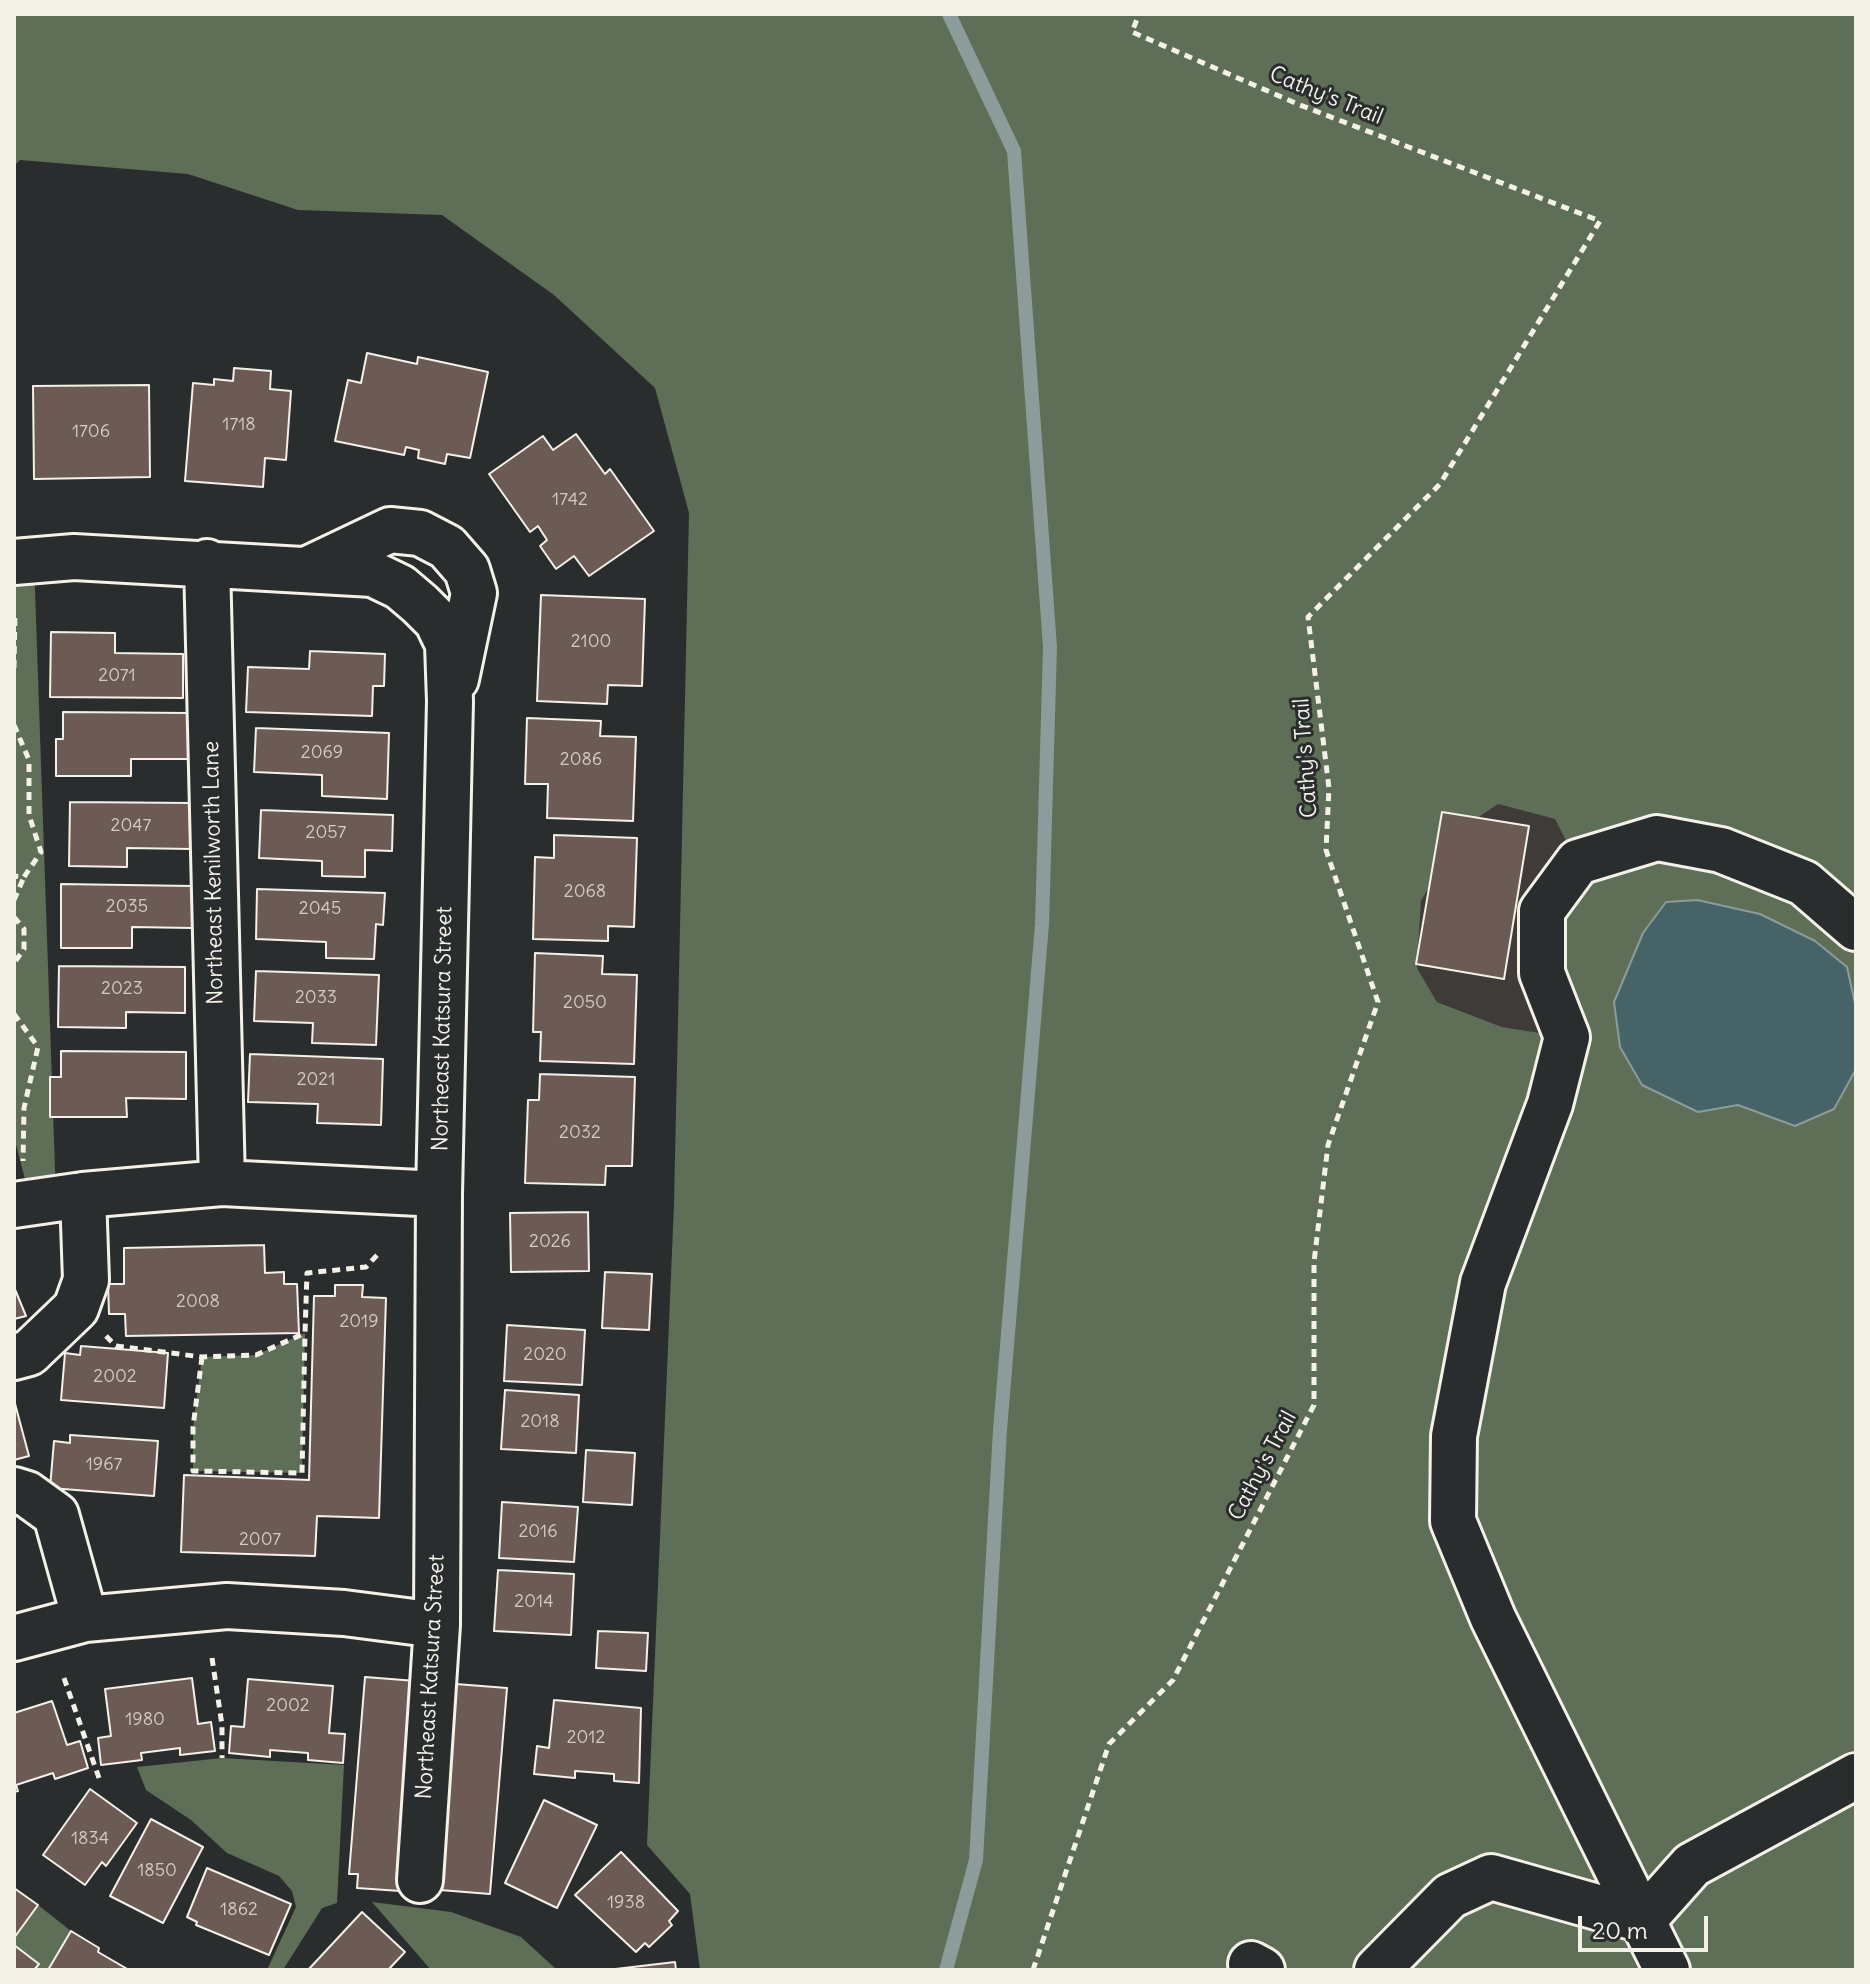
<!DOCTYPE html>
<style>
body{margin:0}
#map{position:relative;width:1870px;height:1984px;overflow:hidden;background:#2a2d2e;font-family:Delius,sans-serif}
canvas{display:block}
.frame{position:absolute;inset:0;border:16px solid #f4f1e8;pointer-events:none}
.scale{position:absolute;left:1578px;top:1916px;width:130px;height:36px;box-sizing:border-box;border:4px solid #f4f1e8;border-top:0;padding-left:10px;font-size:24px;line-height:28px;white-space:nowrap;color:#f4f1e8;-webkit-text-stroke:6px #2a2d2e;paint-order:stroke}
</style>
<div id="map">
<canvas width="1870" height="1984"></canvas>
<div class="frame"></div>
<div class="scale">20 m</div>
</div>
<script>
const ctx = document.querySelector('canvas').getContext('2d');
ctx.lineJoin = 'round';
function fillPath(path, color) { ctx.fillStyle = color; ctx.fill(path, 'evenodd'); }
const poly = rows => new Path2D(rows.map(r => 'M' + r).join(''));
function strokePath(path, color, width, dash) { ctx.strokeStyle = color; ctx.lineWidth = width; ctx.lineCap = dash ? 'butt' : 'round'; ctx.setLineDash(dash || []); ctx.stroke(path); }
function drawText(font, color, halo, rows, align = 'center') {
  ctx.font = font + ' Delius,sans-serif'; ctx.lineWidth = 6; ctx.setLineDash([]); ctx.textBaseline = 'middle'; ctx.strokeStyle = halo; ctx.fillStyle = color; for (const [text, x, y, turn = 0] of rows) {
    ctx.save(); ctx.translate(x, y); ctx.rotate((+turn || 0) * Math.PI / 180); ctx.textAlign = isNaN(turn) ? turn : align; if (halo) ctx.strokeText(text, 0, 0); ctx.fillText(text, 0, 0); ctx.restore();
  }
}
fillPath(poly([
 [1498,804,1555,819,1578,862,1567,1037,1502,1027,1437,1002,1417,968,1421,901,1464,827]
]), '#3e3b39');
fillPath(poly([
 [14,14,1856,14,1856,1970,700,1970,690,1894,647,1845,674,1204,689,513,655,388,554,295,442,215,298,210,188,174,20,160,14,166],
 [1498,804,1555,819,1577,862,1542,911,1566,1037,1502,1027,1437,1002,1417,968,1421,901,1464,827],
 [34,561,56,1198,31,1202,14,1137,14,562],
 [305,1333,302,1473,193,1471,193,1427,202,1357,256,1355],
 [222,1758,344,1765,337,1903,322,1908,283,1970,267,1970,296,1907,292,1891,279,1876,227,1853,191,1820,146,1790,137,1767],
 [372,1902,451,1912,521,1937,557,1970,431,1970],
 [38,1905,71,1931,48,1970,34,1970,38,1963,14,1945,14,1938]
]), '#5e6e57');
const water = poly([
 [1697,900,1760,914,1815,941,1847,967,1856,1008,1856,1069,1834,1109,1795,1126,1738,1105,1698,1112,1642,1085,1620,1047,1614,1002,1643,933,1666,902,1697,900]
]);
fillPath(water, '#466368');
strokePath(water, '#8c9c9b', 2);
strokePath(poly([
 [946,1970,976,1860,1000,1430,1042,924,1050,647,1014,151,949,14]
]), '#8c9c9b', 14);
const building = poly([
 [367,353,417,364,418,357,488,372,470,458,447,454,445,464,418,458,419,450,406,447,404,455,335,441,348,380,361,383,367,353],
 [234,368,271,371,270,389,291,391,286,460,265,458,263,487,185,481,193,383,214,385,214,379,233,381,234,368],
 [149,385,150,477,34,479,33,386,149,385],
 [576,434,605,474,610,469,654,531,589,576,574,556,556,569,540,546,547,540,538,526,530,532,489,474,543,436,553,450,576,434],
 [541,595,645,599,642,686,608,685,607,704,537,701,541,595],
 [51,632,115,633,115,653,183,654,183,698,50,697,51,632],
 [310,651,385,654,384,686,373,686,372,716,246,712,248,667,309,669,310,651],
 [63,712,189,713,189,759,131,759,131,776,56,776,56,739,63,739,63,712],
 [527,718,601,721,600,736,636,737,633,821,547,818,548,784,525,784,527,718],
 [256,728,389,733,387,799,322,796,322,775,254,772,256,728],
 [70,802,192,803,192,849,127,848,127,867,69,866,70,802],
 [261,810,393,815,392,851,365,850,365,877,322,876,322,861,259,858,261,810],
 [1442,812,1529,826,1504,979,1416,964,1442,812],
 [554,835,637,838,634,927,608,926,608,941,533,939,535,857,554,858,554,835],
 [61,884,192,886,192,928,132,927,132,948,61,948,61,884],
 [257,889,385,893,383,925,376,924,374,959,326,958,326,942,256,939,257,889],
 [535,953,603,956,602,974,637,975,634,1064,540,1061,541,1032,533,1032,535,953],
 [59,966,185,967,185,1013,126,1012,126,1028,58,1027,59,966],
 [256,971,379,975,376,1045,312,1043,313,1023,254,1021,256,971],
 [61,1051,186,1052,186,1099,126,1098,127,1117,50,1117,50,1077,61,1077,61,1051],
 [250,1054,383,1059,381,1125,317,1123,318,1104,248,1102,250,1054],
 [540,1074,635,1077,632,1166,606,1166,605,1185,525,1183,528,1100,539,1100,540,1074],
 [588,1212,589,1271,511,1272,510,1213,588,1212],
 [264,1245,265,1273,284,1272,284,1284,297,1284,299,1333,126,1336,125,1314,109,1314,108,1284,124,1284,124,1248,264,1245],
 [605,1272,652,1274,649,1330,602,1328,605,1272],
 [335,1285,363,1285,362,1297,386,1298,379,1518,317,1516,315,1556,181,1552,184,1475,309,1480,314,1296,335,1296,335,1285],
 [14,1287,26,1316,14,1319,14,1287],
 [507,1325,585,1330,582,1385,504,1381,507,1325],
 [81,1346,168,1353,164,1408,61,1400,65,1353,80,1355,81,1346],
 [505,1390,579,1395,576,1453,501,1449,505,1390],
 [14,1400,29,1456,14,1460,14,1400],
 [70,1435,158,1441,154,1496,50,1488,54,1441,70,1443,70,1435],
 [586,1450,635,1453,632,1505,583,1502,586,1450],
 [502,1502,578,1507,574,1562,499,1558,502,1502],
 [498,1570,574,1574,571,1635,494,1631,498,1570],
 [598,1631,648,1633,646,1671,596,1668,598,1631],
 [365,1677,416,1681,400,1891,357,1888,358,1874,349,1874,365,1677],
 [192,1678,198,1724,211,1722,215,1751,180,1755,180,1748,141,1753,142,1760,101,1765,98,1738,111,1736,105,1689,192,1678],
 [248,1679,333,1686,329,1733,345,1734,343,1763,308,1760,308,1753,270,1750,270,1757,229,1753,231,1726,244,1727,248,1679],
 [456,1684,507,1688,490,1894,440,1890,456,1684],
 [554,1700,641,1708,639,1783,614,1781,614,1774,575,1771,575,1778,534,1774,537,1746,549,1748,554,1700],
 [52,1701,67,1745,80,1741,88,1768,55,1779,53,1773,16,1785,18,1791,14,1792,14,1713,52,1701],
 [90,1789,137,1823,106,1866,102,1862,85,1885,43,1855,90,1789],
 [544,1800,597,1825,557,1908,505,1883,544,1800],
 [151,1819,203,1847,163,1923,110,1896,151,1819],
 [621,1852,678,1911,669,1921,672,1925,649,1947,645,1943,636,1952,575,1895,621,1852],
 [207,1868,291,1904,269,1955,196,1925,197,1922,187,1917,207,1868],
 [14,1888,38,1905,14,1938,14,1888],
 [362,1912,405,1952,388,1970,308,1970,362,1912],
 [71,1931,99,1948,98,1952,129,1970,48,1970,71,1931],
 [14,1945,39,1964,34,1970,14,1970,14,1945],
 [675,1962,676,1970,607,1970,675,1962]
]);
fillPath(building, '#6c5b54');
strokePath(building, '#f4f1e8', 2);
const minor = poly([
 [14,562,74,557,373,574,400,587,420,604,437,621,448,644,450,701,439,1194,437,1625,420,1880],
 [207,562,222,1183],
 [308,569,390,530,420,533,447,547,467,570,474,593,456,679],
 [14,1205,83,1195,222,1183,439,1194],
 [14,1357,29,1353,76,1308,86,1280,83,1195],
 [14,1490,27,1494,56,1515,85,1619],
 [14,1638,85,1619,227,1606,344,1613,437,1625],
 [1251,1964,1262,1970],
 [1377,1970,1450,1896,1491,1877,1643,1920,1692,1865,1856,1776],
 [1667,1970,1493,1618,1453,1521,1454,1436,1483,1283,1550,1104,1567,1037,1542,973,1542,911,1578,862,1657,838,1721,850,1804,883,1856,928]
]);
strokePath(minor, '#f4f1e8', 50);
strokePath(poly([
 [14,668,15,612],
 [14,725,29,760,29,815,41,852,24,877,14,876],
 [14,900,24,877],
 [14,917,24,929,24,949,14,963],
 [14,1014,38,1047,24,1108,23,1161],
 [106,1336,116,1346,202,1357,256,1355,305,1333,307,1273,366,1267,380,1252],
 [202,1357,193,1427,193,1471,302,1473,305,1334],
 [212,1658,222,1725,222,1758],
 [64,1678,99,1778],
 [1033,1970,1109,1744,1173,1680,1314,1405,1314,1262,1328,1145,1378,1002,1326,850,1329,788,1308,617,1440,484,1600,221,1300,105,1132,32,1139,14]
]), '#f4f1e8', 5, [8, 6]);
strokePath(minor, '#2a2d2e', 44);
drawText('18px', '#d2ccc3', null, [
 ["1718",239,425],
 ["1706",91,432],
 ["1742",570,500],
 ["2100",591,642],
 ["2071",117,676],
 ["2069",322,753],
 ["2086",581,760],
 ["2047",131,826],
 ["2057",326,833],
 ["2068",585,892],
 ["2035",127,907],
 ["2045",320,909],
 ["2023",122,989],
 ["2033",316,998],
 ["2050",585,1003],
 ["2021",316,1080],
 ["2032",580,1133],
 ["2026",550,1242],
 ["2008",198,1302],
 ["2019",359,1322],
 ["2020",545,1355],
 ["2002",115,1377],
 ["2018",540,1422],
 ["1967",104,1465],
 ["2016",538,1532],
 ["2007",260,1540],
 ["2014",534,1602],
 ["2002",288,1706],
 ["1980",145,1720],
 ["2012",586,1738],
 ["1834",90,1839],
 ["1850",157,1871],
 ["1938",626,1903],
 ["1862",239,1910]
]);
drawText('22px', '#f4f1e8', '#2a2d2e', [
 ["Cathy's Trail",1326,96,22],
 ["Cathy's Trail",1306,758,-94],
 ["Northeast Kenilworth Lane",214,873,-91],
 ["Northeast Katsura Street",443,1029,-89],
 ["Cathy's Trail",1263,1466,-62],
 ["Northeast Katsura Street",431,1677,-87]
]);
</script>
